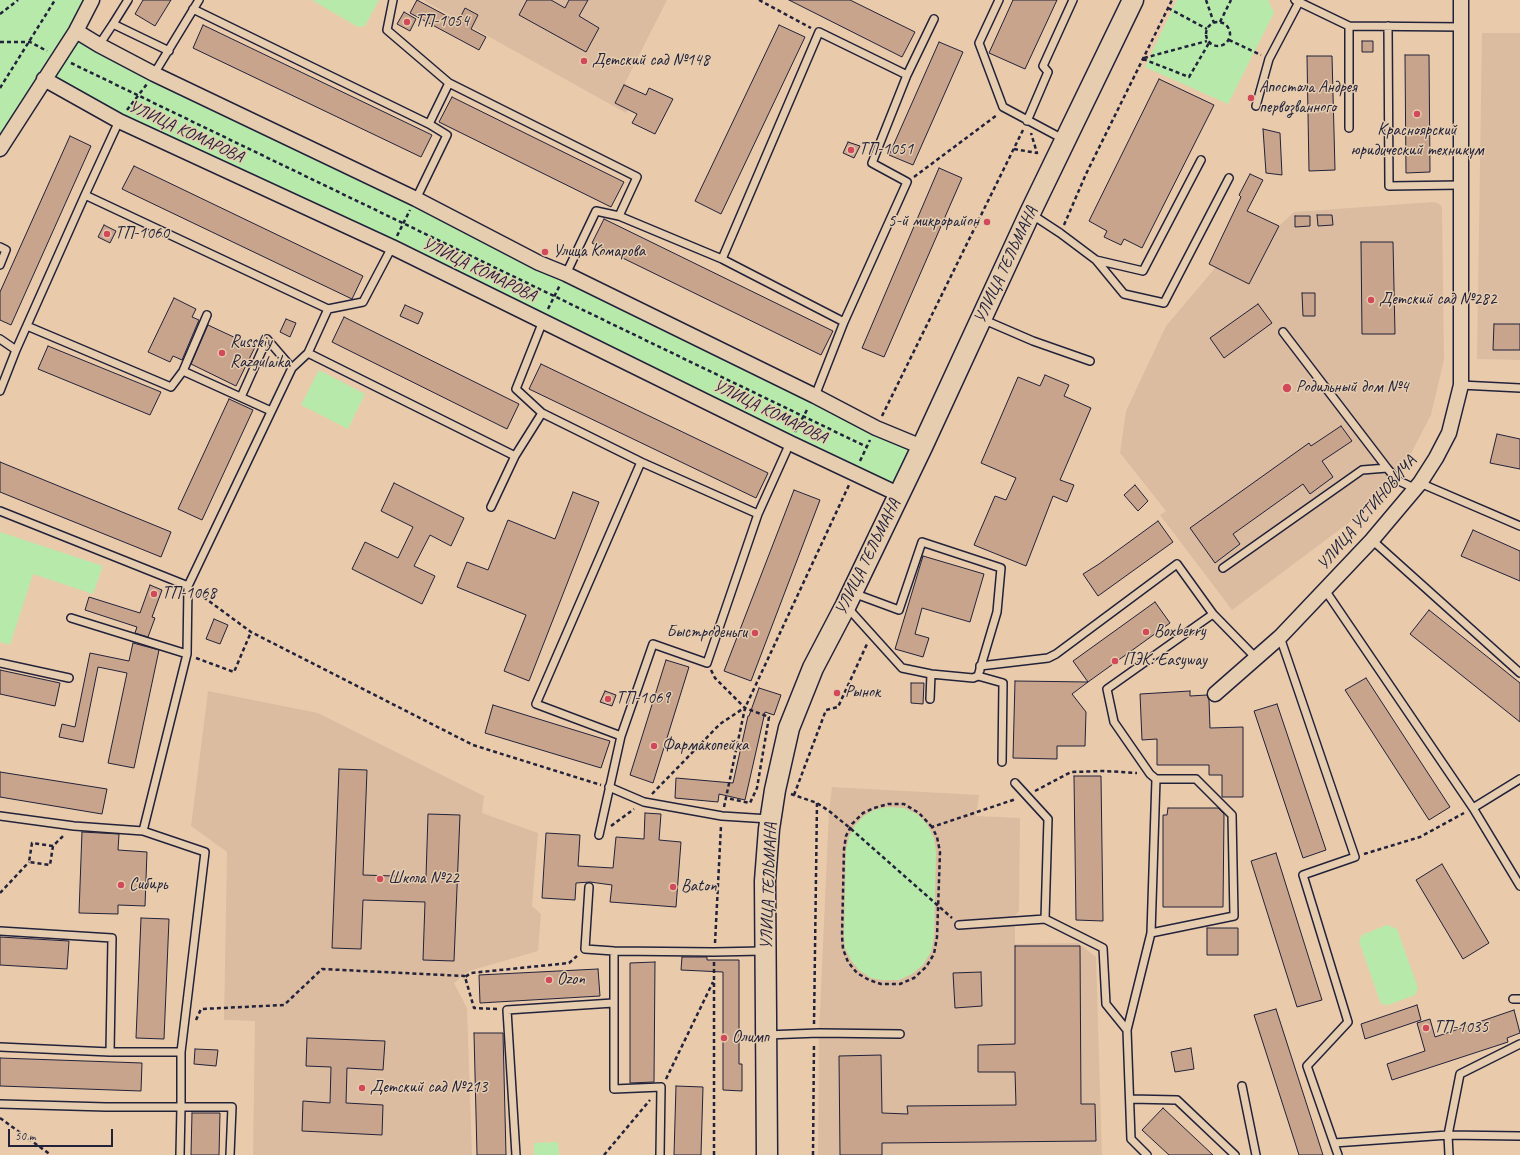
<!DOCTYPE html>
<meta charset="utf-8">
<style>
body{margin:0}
#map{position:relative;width:1520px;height:1155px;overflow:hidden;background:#e9cbac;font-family:Caveat,sans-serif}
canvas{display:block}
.scale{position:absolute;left:8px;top:1129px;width:105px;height:18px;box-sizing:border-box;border:2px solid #22223b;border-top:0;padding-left:5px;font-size:12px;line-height:14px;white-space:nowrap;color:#22223b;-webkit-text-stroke:3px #e7cdaf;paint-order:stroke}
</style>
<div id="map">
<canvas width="1520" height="1155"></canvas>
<div class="scale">50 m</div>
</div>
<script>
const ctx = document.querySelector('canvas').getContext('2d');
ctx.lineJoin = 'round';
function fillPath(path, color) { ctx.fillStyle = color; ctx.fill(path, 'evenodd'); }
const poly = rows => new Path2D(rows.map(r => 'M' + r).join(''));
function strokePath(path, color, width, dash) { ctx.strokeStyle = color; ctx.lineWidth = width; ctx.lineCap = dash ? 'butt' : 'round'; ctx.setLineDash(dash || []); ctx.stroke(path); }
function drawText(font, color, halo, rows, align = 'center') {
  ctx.font = font + ' Caveat,sans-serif'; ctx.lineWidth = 3; ctx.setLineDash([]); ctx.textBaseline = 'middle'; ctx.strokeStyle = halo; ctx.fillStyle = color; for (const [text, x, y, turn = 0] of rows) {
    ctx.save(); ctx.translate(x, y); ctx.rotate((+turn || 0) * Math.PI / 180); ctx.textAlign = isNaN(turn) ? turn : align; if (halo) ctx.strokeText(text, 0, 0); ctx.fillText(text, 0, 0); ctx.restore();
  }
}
fillPath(poly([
 [423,0,667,0,625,83,637,91,626,113],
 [1482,33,1520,33,1520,360,1477,359],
 [1433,202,1438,203,1442,207,1444,360,1431,415,1397,480,1386,495,1232,610,1160,515,1166,511,1120,453,1126,411,1166,326,1216,267,1249,284,1279,226,1294,212],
 [208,691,318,713,484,796,482,813,538,833,532,906,541,914,538,951,469,971,454,983,467,1008,472,1155,253,1155,255,1021,224,1020,227,852,191,826],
 [832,787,979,795,976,816,1020,818,1019,911,1015,916,1015,944,1078,943,1096,957,1102,1155,818,1155,819,1033,829,811]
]), '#dbbca0');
fillPath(poly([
 [0,0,92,0,76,31,922,447,898,494,44,79,0,149],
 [312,0,379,0,365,26,358,27],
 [1177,0,1268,0,1274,13,1228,104,1145,67],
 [319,370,365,394,348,429,301,405],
 [0,532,103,566,93,594,33,574,10,645,0,642],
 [887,807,904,808,917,814,927,824,934,838,936,852,934,937,931,952,923,965,912,974,899,980,882,980,871,978,859,970,851,960,845,948,844,935,846,850,849,837,855,825,864,816,874,810],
 [1387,925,1397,929,1418,988,1415,995,1388,1005,1381,1004,1359,941,1362,935],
 [558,1142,559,1155,534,1155,534,1143]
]), '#b7eaaa');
const building = poly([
 [143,0,171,0,155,26,135,14,143,0],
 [417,0,458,22,465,8,478,15,471,29,486,37,479,50,410,13,417,0],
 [527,0,551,0,565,8,569,0,588,0,579,16,599,28,586,52,519,15,527,0],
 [789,0,850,0,915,32,902,57,789,0],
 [1013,0,1057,0,1025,69,989,53,1013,0],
 [404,12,416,19,410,31,397,24,404,12],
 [203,25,432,135,421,157,193,48,203,25],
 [779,25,805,37,721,214,695,201,779,25],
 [1362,41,1373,41,1373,52,1362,52,1362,41],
 [939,42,963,52,913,165,889,155,939,42],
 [1405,55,1429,55,1430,172,1406,173,1405,55],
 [1307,56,1332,56,1335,170,1309,171,1307,56],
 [1159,79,1214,105,1142,248,1124,239,1121,245,1104,237,1107,231,1089,221,1159,79],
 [624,85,646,95,649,88,673,99,655,134,632,123,637,114,615,103,624,85],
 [452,97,624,182,611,207,439,122,452,97],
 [1263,129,1280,133,1282,175,1266,173,1263,129],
 [70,136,91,146,11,325,0,320,0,292,70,136],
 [848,142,860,146,854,158,843,153,848,142],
 [134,166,363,276,352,299,122,189,134,166],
 [939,168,962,178,884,357,862,348,939,168],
 [1250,174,1263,180,1247,211,1279,226,1249,284,1209,264,1241,197,1239,195,1250,174],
 [1317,215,1332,215,1333,225,1318,226,1317,215],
 [1295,216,1310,216,1310,226,1295,227,1295,216],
 [604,219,833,331,821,355,592,243,604,219],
 [104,225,116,231,110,243,98,237,104,225],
 [1361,242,1393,242,1395,334,1362,334,1361,242],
 [1302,293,1315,293,1315,316,1303,316,1302,293],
 [174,298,196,309,192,317,199,320,182,360,173,356,170,362,148,352,174,298],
 [1258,304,1272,323,1224,358,1210,338,1258,304],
 [405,305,423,313,418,324,400,316,405,305],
 [344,317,519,404,507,429,332,342,344,317],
 [286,319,296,323,290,337,280,332,286,319],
 [1494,324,1520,324,1520,350,1493,350,1494,324],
 [208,325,255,347,236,386,191,364,208,325],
 [48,346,161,392,150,415,38,369,48,346],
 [541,364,768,473,756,498,529,389,541,364],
 [1045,375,1069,385,1064,396,1091,408,1060,480,1074,485,1067,502,1053,496,1026,566,974,545,995,496,1006,500,1016,478,981,463,1018,377,1040,386,1045,375],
 [229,399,253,410,202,520,178,509,229,399],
 [1341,426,1352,441,1322,461,1333,477,1310,494,1303,484,1233,534,1240,544,1215,563,1190,528,1309,443,1311,446,1341,426],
 [1497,434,1520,439,1520,469,1490,463,1497,434],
 [0,462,171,532,161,557,0,492,0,462],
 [394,483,464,518,451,546,430,535,414,566,435,576,422,604,352,569,365,542,398,558,413,527,381,511,394,483],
 [1135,485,1148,501,1138,511,1124,495,1135,485],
 [794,490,820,500,751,681,724,671,794,490],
 [573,492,599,502,529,681,504,671,526,615,457,587,467,562,488,570,508,520,555,539,573,492],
 [1158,521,1173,542,1098,596,1083,574,1099,564,1158,521],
 [1473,530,1520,551,1520,581,1461,556,1473,530],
 [923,556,984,574,970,622,922,608,915,634,929,638,923,657,895,649,923,556],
 [150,585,162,590,152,617,155,618,148,637,135,633,137,627,85,610,89,597,140,613,150,585],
 [1155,602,1170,623,1088,682,1073,661,1155,602],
 [1429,610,1520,683,1520,722,1410,634,1429,610],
 [214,619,228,625,220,644,206,639,214,619],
 [133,643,159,650,134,768,108,763,127,673,98,667,83,742,59,737,62,724,75,727,90,653,129,661,133,643],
 [666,660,689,667,653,783,630,775,666,660],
 [0,670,60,683,55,706,0,694,0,670],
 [1366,678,1450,807,1429,820,1345,690,1366,678],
 [1015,681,1088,682,1072,694,1086,712,1085,746,1057,746,1057,759,1013,758,1015,681],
 [911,683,924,683,923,704,911,703,911,683],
 [759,688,781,695,774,715,765,712,745,800,719,794,718,802,675,798,676,778,733,783,748,716,749,716,759,688],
 [605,691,616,695,612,706,600,702,605,691],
 [1190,691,1190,696,1207,695,1209,700,1210,728,1243,727,1243,797,1222,797,1222,775,1209,775,1209,765,1157,765,1157,739,1142,740,1140,694,1190,691],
 [1277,704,1326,850,1303,858,1254,711,1277,704],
 [493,705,610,741,601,768,485,733,493,705],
 [339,769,367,770,363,875,426,877,428,814,460,815,454,961,423,960,425,902,363,900,361,949,332,948,339,769],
 [0,772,107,789,102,814,0,797,0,772],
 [1074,776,1101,776,1103,921,1076,920,1074,776],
 [1168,808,1218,808,1224,814,1223,907,1163,907,1163,815,1167,815,1168,808],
 [645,813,661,814,659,840,681,842,676,907,610,902,612,885,590,882,576,883,575,900,542,898,546,833,580,835,578,866,613,868,616,837,644,839,645,813],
 [82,832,119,834,118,850,147,852,145,906,118,905,118,914,79,913,82,832],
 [1276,853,1322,1000,1297,1007,1251,861,1276,853],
 [1442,864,1489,943,1463,959,1416,880,1442,864],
 [141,918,169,919,164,1039,136,1038,141,918],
 [1207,928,1238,928,1238,955,1207,955,1207,928],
 [0,937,69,941,67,969,0,965,0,937],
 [1015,946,1080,946,1081,1104,1095,1104,1096,1141,882,1143,882,1155,840,1155,839,1056,881,1055,882,1113,908,1114,907,1106,1016,1105,1015,1072,978,1072,978,1045,1015,1044,1015,946],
 [682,957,707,957,707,960,739,960,739,1064,742,1064,742,1091,723,1090,723,972,681,970,682,957],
 [655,962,654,1082,630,1083,630,963,655,962],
 [598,969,600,996,480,1003,479,975,598,969],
 [981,972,982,1006,955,1008,953,973,981,972],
 [1417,1005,1421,1020,1365,1039,1361,1024,1417,1005],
 [1276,1009,1323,1155,1299,1155,1254,1015,1276,1009],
 [1514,1010,1520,1033,1507,1038,1508,1042,1392,1080,1387,1064,1425,1051,1417,1023,1430,1019,1435,1037,1514,1010],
 [474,1033,503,1033,506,1155,477,1155,474,1033],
 [307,1038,385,1041,383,1070,347,1068,346,1103,383,1105,382,1135,302,1131,303,1101,330,1103,331,1067,306,1066,307,1038],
 [1191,1048,1194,1069,1175,1072,1171,1052,1191,1048],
 [195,1049,218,1050,216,1066,194,1064,195,1049],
 [0,1058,142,1063,141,1091,0,1086,0,1058],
 [676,1086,703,1087,701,1155,674,1155,676,1086],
 [1163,1108,1213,1155,1169,1155,1142,1130,1163,1108],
 [192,1113,220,1113,219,1155,191,1155,192,1113]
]);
fillPath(building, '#c7a48b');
strokePath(building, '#22223b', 1);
const service = poly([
 [393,0,387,30,449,83],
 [999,0,979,43,1003,107,1063,139],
 [1295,0,1349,26,1462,27],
 [193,9,429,124,447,135,416,199],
 [113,24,128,0],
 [1349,26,1349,128],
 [1388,26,1389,186,1461,185],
 [99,45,113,24,169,51],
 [154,74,199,0],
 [1256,106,1269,59,1299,2],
 [119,121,85,195,328,309,363,302,392,247],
 [1027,121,1048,72,1043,66,1073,0],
 [429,124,449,83,637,177,619,216,722,259,844,322,815,396],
 [1031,214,1060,233,1096,260,1143,271,1201,160],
 [0,247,6,250,0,265],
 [722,259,819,32,907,75],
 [1096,260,1124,294,1164,303,1229,178],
 [566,274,596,211,619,216],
 [328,309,308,353,515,456,542,413],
 [982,319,1033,341,1090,361],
 [543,321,516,389,542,413,641,462,758,514],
 [844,322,907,182,872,163,907,75,934,19],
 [27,326,171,387,183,371,207,315],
 [1283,332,1387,468],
 [0,339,16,350],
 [183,371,271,411],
 [1461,385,1520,388],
 [0,391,16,350,85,195],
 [241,397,267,339,292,368],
 [1420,483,1520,526],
 [491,507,515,456],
 [0,511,188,586],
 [1372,540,1520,673],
 [1223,568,1362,470,1387,468,1397,480,1416,489],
 [1325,590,1473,808,1520,886],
 [853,593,899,610,922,542,1001,568,997,612,978,676],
 [847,607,902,668,931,674,973,678,978,676,1003,683,1002,762],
 [71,618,187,654,143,831],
 [1280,637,1355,857,1303,875,1348,1022,1307,1066,1338,1155],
 [187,654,188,586,292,368,308,353],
 [0,663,69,678],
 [980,670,980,666,1048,658,1056,654,1177,564,1213,614],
 [930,699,931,674],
 [621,736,536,704,641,462],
 [1156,779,1150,774,1114,722,1107,689,1213,614,1256,658],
 [1015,783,1048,819,1045,919,1103,948,1106,1004,1127,1030,1131,1139,1147,1155],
 [609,787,644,802,722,816,769,819],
 [1473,808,1520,779],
 [0,816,74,826,143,831,205,852,181,1052,181,1107,106,1107,0,1104],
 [599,835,621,736,653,644,707,663,758,514,790,443],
 [589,887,585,949,614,951,714,952,763,951],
 [959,925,1045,919],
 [0,931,112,938,110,1052],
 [614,951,614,1089,661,1087,660,1155],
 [1513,999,1520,999],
 [1127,1030,1151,933,1156,779,1196,779,1232,815,1234,916,1151,933],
 [766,1035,819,1033,900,1034],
 [0,1047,110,1052,181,1052],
 [1242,1086,1256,1155],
 [1130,1099,1177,1100,1235,1155],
 [1334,1143,1448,1135,1460,1074,1520,1044],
 [180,1155,181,1107,232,1107,230,1155],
 [516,1155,507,1010,613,1003],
 [1449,1155,1448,1135,1520,1136]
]);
const minor = poly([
 [76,31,99,45,154,74,416,199,539,263,566,274,815,396,876,428,922,447],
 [44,79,119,121,392,247,790,443,898,494],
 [0,149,76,31,92,0],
 [1215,694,1280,637,1372,540,1420,483,1436,458,1449,433,1461,385,1461,0]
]);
const secondary = poly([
 [767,1155,765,881,769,829,775,790,789,728,813,668,846,605,922,447,1030,213,1133,0]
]);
strokePath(service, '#22223b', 10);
strokePath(minor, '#22223b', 17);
strokePath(secondary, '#22223b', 23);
strokePath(poly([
 [759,0,811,28],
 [1206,0,1214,23],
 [1168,8,1207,29],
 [0,14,18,0],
 '1206 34a12 12 0 1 1 24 0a12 12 0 1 1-24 0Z',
 [1220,22,1231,0],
 [1229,40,1261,55],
 [0,42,30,42,47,51],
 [1144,58,1207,41],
 [1143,59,1189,77,1209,43],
 [71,63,867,447],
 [0,88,55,0],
 [127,110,147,84],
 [1014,149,1037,153,1031,133],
 [914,177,997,115],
 [1064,225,1086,174,1172,0],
 [397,236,410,210],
 [548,309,560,285],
 [882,416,1023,130],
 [795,432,808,408],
 [860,461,870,440],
 [198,593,251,632,473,745,601,785],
 [196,658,234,672,251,632],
 [711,670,715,678,745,708,769,717,757,788,750,803,726,798],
 [1035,791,1071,772,1104,771,1137,773],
 [652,794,720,724,744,708],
 [791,794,817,803,829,811,850,828,952,918],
 [794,795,826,710,838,707,867,644],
 [724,807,745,708,849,485],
 [611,826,634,809],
 [932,827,919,813,904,804,888,804,874,808,863,813,852,824,846,836,844,849,842,936,843,949,848,962,857,973,869,980,881,984,900,984,914,978,926,967,934,954,937,937,940,852,937,837,932,827,1016,799],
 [53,846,32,843,29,862,50,865,53,846,65,834],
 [1364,854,1420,837,1464,813],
 [0,893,29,862],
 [715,943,721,826],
 [714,962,714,1155],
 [497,1009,474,1008,465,977,471,973,569,963,577,956],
 [196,1020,201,1009,284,1005,322,969,464,976,465,977],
 [814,1024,817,803],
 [666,1079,713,982],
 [0,1118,51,1155],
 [604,1155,650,1100],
 [813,1155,814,1043]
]), '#22223b', 2.5, [4, 3]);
strokePath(service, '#e7cdaf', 7);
strokePath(minor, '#e7cdaf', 14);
strokePath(secondary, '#e7cdaf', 20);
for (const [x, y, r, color] of [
 [407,22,4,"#d1495b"],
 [584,61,4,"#d1495b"],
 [1251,98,4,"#d1495b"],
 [1417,114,4,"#d1495b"],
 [851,150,4,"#d1495b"],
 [987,222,4,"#d1495b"],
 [107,234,4,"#d1495b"],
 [545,252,4,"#d1495b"],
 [1371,300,4,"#d1495b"],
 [222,353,4,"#d1495b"],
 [1287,388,5,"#d1495b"],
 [154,594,4,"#d1495b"],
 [1146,632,4,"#d1495b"],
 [755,633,4,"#d1495b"],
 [1115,661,4,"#d1495b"],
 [837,693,4,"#d1495b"],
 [608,699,4,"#d1495b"],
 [654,746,4,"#d1495b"],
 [380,879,4,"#d1495b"],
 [121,885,4,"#d1495b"],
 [673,887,4,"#d1495b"],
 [549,980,4,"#d1495b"],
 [1426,1028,4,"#d1495b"],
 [724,1038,4,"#d1495b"],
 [362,1088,4,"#d1495b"]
]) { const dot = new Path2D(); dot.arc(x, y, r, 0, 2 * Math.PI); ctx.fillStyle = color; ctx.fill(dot); strokePath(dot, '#e7cdaf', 1.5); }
drawText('17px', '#22223b', '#e7cdaf', [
 ["ТП-1054",415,22],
 ["Детский сад №148",592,61],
 ["Апостола Андрея",1259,88],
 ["первозванного",1259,108],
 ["Красноярский",1417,131,"center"],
 ["юридический техникум",1417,151,"center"],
 ["ТП-1051",859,150],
 ["5-й микрорайон",979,222,"right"],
 ["ТП-1060",115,234],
 ["Улица Комарова",553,252],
 ["Детский сад №282",1379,300],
 ["Russkiy",230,343],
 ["Razgulaika",230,363],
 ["Родильный дом №4",1296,388],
 ["ТП-1068",162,594],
 ["Boxberry",1154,632],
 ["Быстроденьги",747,633,"right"],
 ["ПЭК: Easyway",1123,661],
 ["Рынок",845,693],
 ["ТП-1069",616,699],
 ["Фармакопейка",662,746],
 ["Школа №22",388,879],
 ["Сибирь",129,885],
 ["Baton",681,887],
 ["Ozon",557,980],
 ["ТП-1035",1434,1028],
 ["Олимп",732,1038],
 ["Детский сад №213",370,1088]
], 'left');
drawText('17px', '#22223b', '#e7cdaf', [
 ["УЛИЦА КОМАРОВА",186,132,25],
 ["УЛИЦА ТЕЛЬМАНА",1006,265,-65],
 ["УЛИЦА КОМАРОВА",479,270,26],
 ["УЛИЦА КОМАРОВА",770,412,26],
 ["УЛИЦА УСТИНОВИЧА",1367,513,-50],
 ["УЛИЦА ТЕЛЬМАНА",868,557,-64],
 ["УЛИЦА ТЕЛЬМАНА",769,886,-88]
]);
</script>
